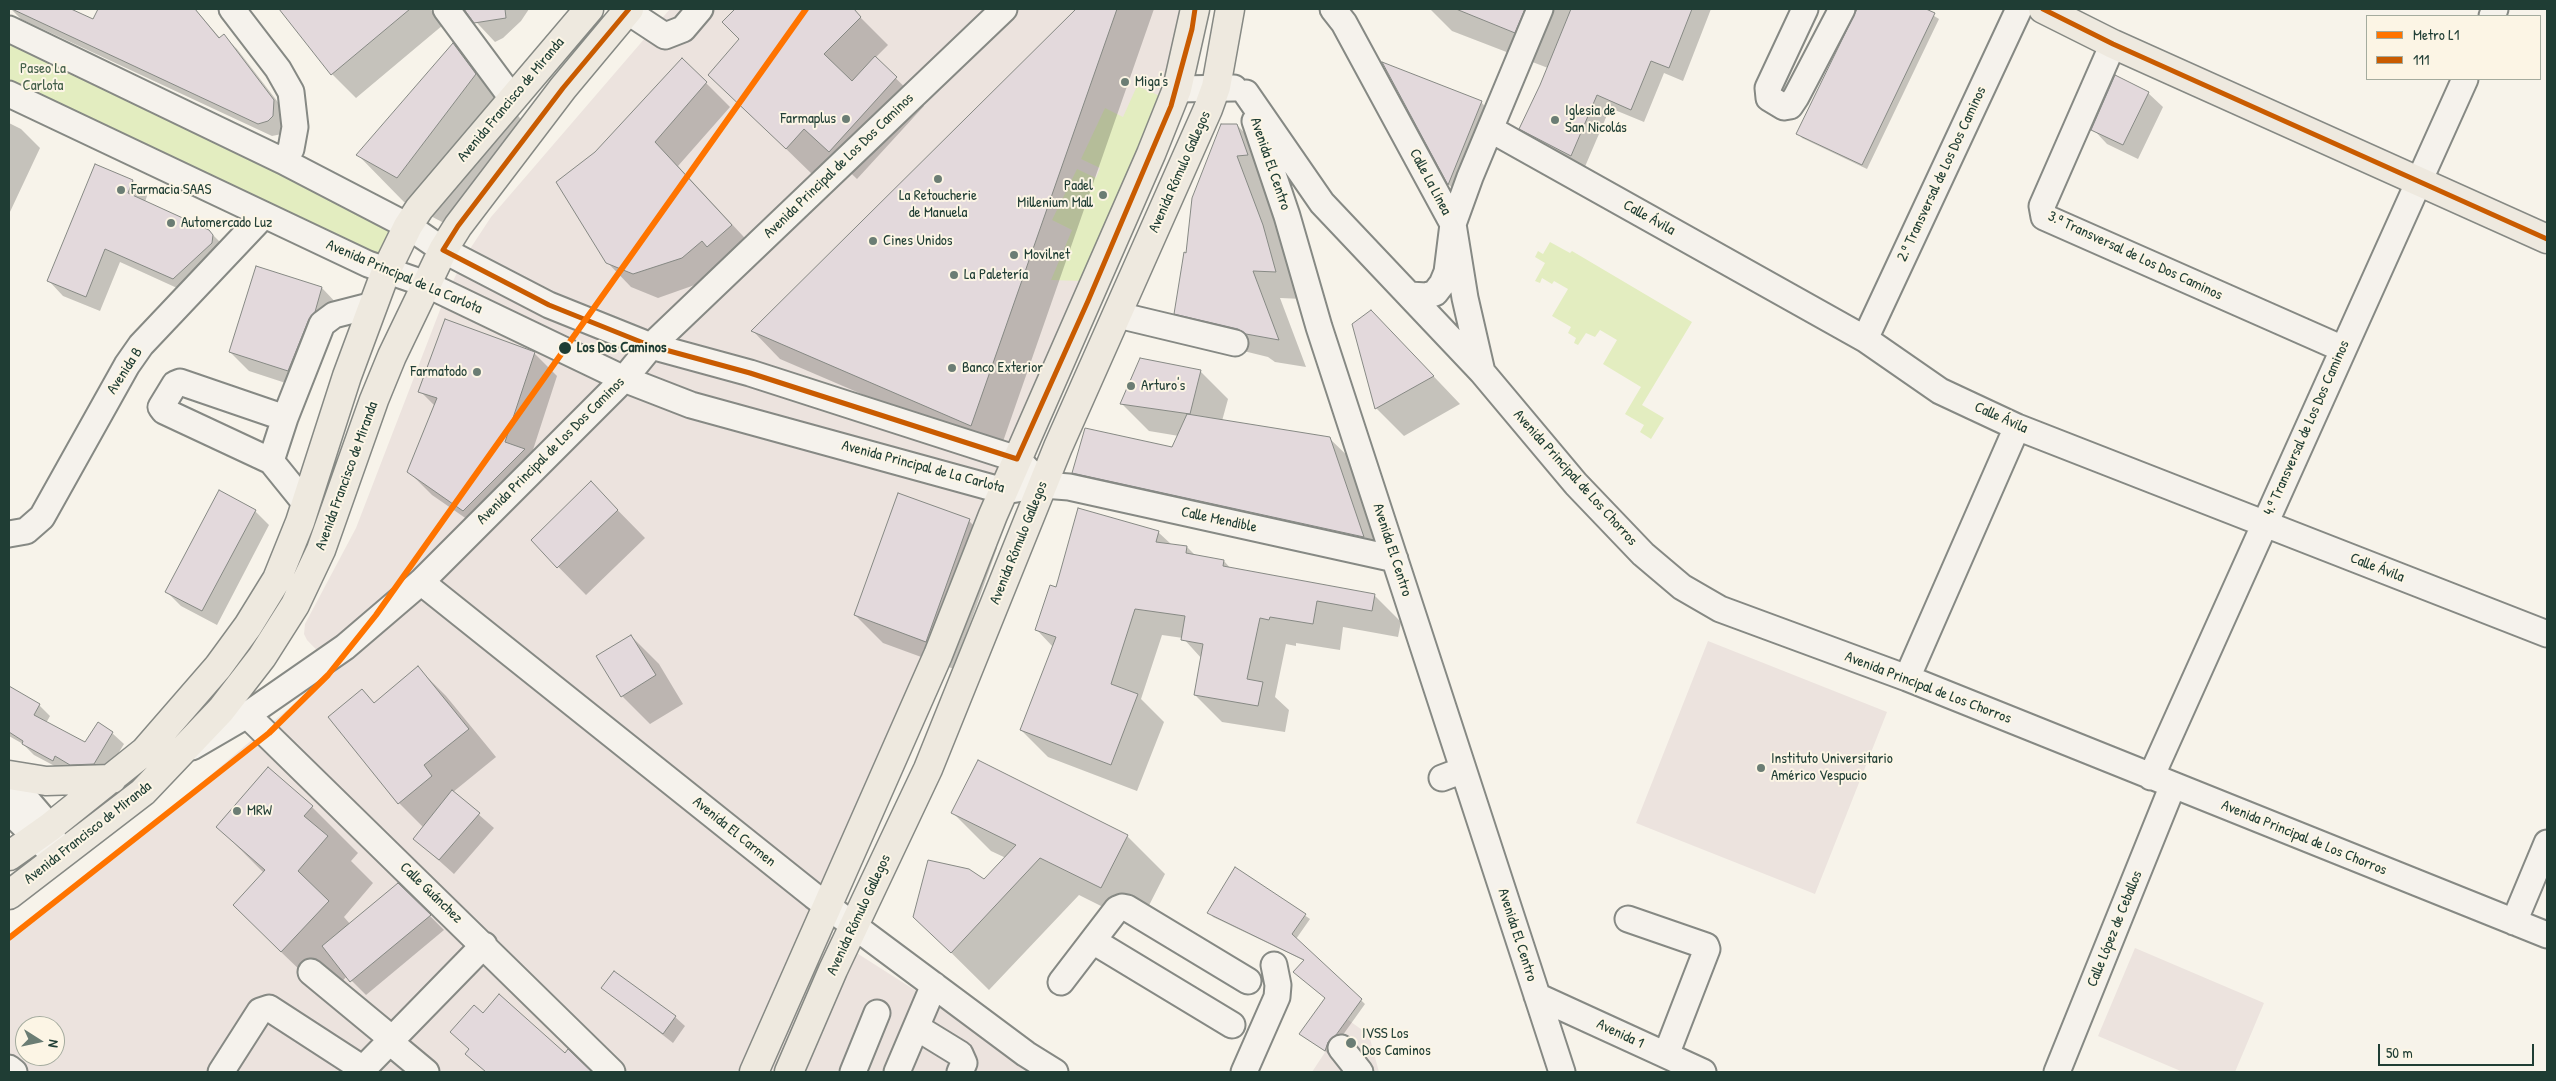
<!DOCTYPE html>
<meta charset="utf-8">
<style>
body{margin:0}
#map{position:relative;width:2556px;height:1081px;overflow:hidden;background:#f7f3ea;font-family:"Patrick Hand",sans-serif}
canvas{display:block}
.frame{position:absolute;inset:0;border:10px solid #1f3d34;pointer-events:none}
.legend{position:absolute;left:2366px;top:15px;width:175px;height:65px;box-sizing:border-box;background:#fcf5e5;border:1px solid #a4ab9e;margin:0;padding:6px 9px;list-style:none;font-size:15px;color:#1f3d34}
.legend li{display:flex;align-items:center;gap:10px;height:25px}
.legend b{width:25px;border:1px solid #a4ab9e}
.north{position:absolute;left:15px;top:1016px;width:50px;height:50px;box-sizing:border-box;background:#fcf5e5;border:1px solid #a4ab9e;border-radius:50%;rotate:100deg;font-size:14px;font-weight:700;line-height:20px;text-align:center;color:#1f3d34}
.north::after{content:'';display:block;margin:auto;width:18px;height:22px;background:#6b7d74;clip-path:polygon(50% 0,100% 100%,50% 72%,0 100%)}
.scale{position:absolute;left:2378px;top:1044px;width:156px;height:22px;box-sizing:border-box;border:2px solid #1f3d34;border-top:0;padding-left:6px;font-size:15px;line-height:18px;white-space:nowrap;color:#1f3d34;-webkit-text-stroke:4px #fcf5e5;paint-order:stroke}
</style>
<div id="map">
<canvas width="2556" height="1081"></canvas>
<div class="frame"></div>
<ul class="legend">
<li><b style="height:6px;background:#ff7400"></b>Metro L1</li>
<li><b style="height:6px;background:#c95b00"></b>111</li>
</ul>
<div class="north">N</div>
<div class="scale">50 m</div>
</div>
<script>
const ctx = document.querySelector('canvas').getContext('2d');
ctx.lineJoin = 'round';
function fillPath(path, color) { ctx.fillStyle = color; ctx.fill(path, 'evenodd'); }
const poly = rows => new Path2D(rows.map(r => 'M' + r).join(''));
function strokePath(path, color, width, dash) { ctx.strokeStyle = color; ctx.lineWidth = width; ctx.lineCap = dash ? 'butt' : 'round'; ctx.setLineDash(dash || []); ctx.stroke(path); }
function drawText(font, color, halo, rows, align = 'center') {
  ctx.font = font + ' "Patrick Hand",sans-serif'; ctx.lineWidth = 4; ctx.setLineDash([]); ctx.textBaseline = 'middle'; ctx.strokeStyle = halo; ctx.fillStyle = color; for (const [text, x, y, turn = 0] of rows) {
    ctx.save(); ctx.translate(x, y); ctx.rotate((+turn || 0) * Math.PI / 180); ctx.textAlign = isNaN(turn) ? turn : align; if (halo) ctx.strokeText(text, 0, 0); ctx.fillText(text, 0, 0); ctx.restore();
  }
}
fillPath(poly([
 [670,9,1188,9,1182,43,816,927,1043,1072,9,1072,9,938,131,843,335,669,307,640,304,634,305,624,356,528,445,297,466,255,491,217],
 [25,1026,55,1026,55,1056,25,1056],
 [1708,641,1887,712,1815,894,1636,823],
 [2135,948,2264,1003,2235,1072,2183,1072,2098,1036],
 [1347,1019,1369,1035,1379,1072,1312,1072]
]), '#ece3de');
fillPath(poly([
 [9,29,395,220,386,271,9,94],
 [1137,86,1160,96,1081,281,1051,280,1072,230,1052,220,1077,169,1096,178,1100,168,1081,159,1105,108,1123,117],
 [1550,242,1570,253,1572,251,1692,322,1642,405,1664,418,1651,439,1640,432,1644,425,1625,414,1641,387,1603,364,1617,340,1600,330,1595,337,1586,333,1578,345,1574,343,1576,338,1568,333,1571,327,1552,316,1568,289,1554,281,1552,284,1542,278,1540,283,1535,281,1545,263,1535,257,1538,251,1543,254]
]), '#e3edc0');
fillPath(poly([
 [11,9,72,9,72,11,94,21,99,9,126,9,161,24,149,9,195,9,220,38,224,36,237,49,287,114,282,134,272,136,21,19],
 [279,9,430,9,443,25,356,98,332,74],
 [464,9,529,9,521,21,503,38,495,42],
 [736,9,852,9,888,45,875,58,924,106,857,179,833,156,814,176,710,75,741,39,723,22],
 [1078,9,1154,9,999,453,780,359,753,331],
 [1430,9,1711,9,1683,81,1664,73,1644,122,1610,108,1584,169,1534,142,1521,129,1548,68,1452,31],
 [1858,9,1923,9,1939,19,1867,169,1802,138,1798,133],
 [453,45,500,91,522,121,444,223,404,202,358,155],
 [682,59,730,107,678,166,755,249,706,281,658,298,631,287,607,262,596,153],
 [1384,65,1481,102,1495,117,1463,198,1449,185],
 [2148,93,2163,107,2138,159,2107,144,2093,129],
 [9,123,21,129,40,148,9,214],
 [1237,125,1265,154,1303,299,1280,298,1306,367,1275,362,1268,357,1203,341,1175,313,1187,254],
 [95,166,133,181,147,196,145,202,209,231,224,246,188,293,120,262,100,311,63,296,49,281],
 [257,267,322,288,341,308,334,331,328,338,307,390,249,371,230,352],
 [1399,340,1460,404,1404,436,1376,408],
 [534,353,557,376,531,456,487,533,432,495,409,472,435,406,420,391],
 [1200,371,1228,399,1222,421,1329,438,1358,466,1390,564,1101,500,1073,473,1173,449,1179,436,1149,431,1122,404],
 [591,483,645,538,586,595,532,540],
 [255,511,269,525,217,625,181,606,167,592],
 [969,521,997,548,954,669,883,643,855,615],
 [1158,532,1172,545,1187,547,1196,556,1224,561,1231,569,1374,595,1401,622,1398,637,1343,627,1340,650,1296,643,1296,646,1286,644,1275,697,1289,710,1285,732,1222,722,1195,695,1202,659,1183,638,1162,635,1141,699,1164,722,1137,791,1048,757,1021,730,1053,647,1036,629,1057,589],
 [631,636,659,664,683,704,650,724,622,696,598,657],
 [418,668,446,696,496,757,453,792,494,828,454,874,415,839,424,828,399,803,330,717,362,691,375,704],
 [9,687,39,705,50,716,46,723,86,744,112,733,124,744,105,775,82,775,67,766,64,771,34,755,23,744,9,736],
 [312,807,358,853,351,861,373,883,344,917,350,924,398,884,444,930,366,995,347,976,328,997,280,951,264,873,218,827],
 [953,813,1127,836,1165,874,1139,925,1079,895,989,990,914,916,984,881,1006,858,991,851],
 [1236,868,1310,919,1296,939,1365,1004,1340,1039,1332,1047,1329,1054,1300,1034,1326,998,1305,961,1213,917,1209,912],
 [603,988,675,1017,685,1026,673,1043],
 [483,1015,565,1055,568,1051,590,1072,486,1072,467,1054]
]), '#0003');
const building = poly([
 [12,9,71,9,93,19,98,9,195,9,219,38,224,34,274,100,273,116,268,121,258,124,12,9],
 [279,9,410,9,331,75,279,9],
 [464,9,505,9,506,18,474,23,464,9],
 [735,9,854,9,861,17,824,54,852,81,875,56,897,77,829,152,804,129,786,149,708,75,739,39,722,22,735,9],
 [1076,9,1117,9,971,426,751,331,1076,9],
 [1456,9,1525,9,1515,33,1456,9],
 [1571,9,1692,9,1669,68,1651,61,1631,110,1597,95,1571,156,1519,129,1540,85,1571,9],
 [1857,9,1926,9,1935,13,1862,165,1796,134,1857,9],
 [453,43,476,74,397,178,356,155,453,43],
 [682,58,707,82,655,142,732,225,707,247,702,241,682,258,633,274,606,263,556,182,595,152,682,58],
 [1382,62,1482,101,1448,185,1382,62],
 [2115,75,2149,92,2123,145,2091,130,2115,75],
 [1221,124,1237,124,1248,155,1237,156,1263,225,1276,272,1253,271,1279,340,1246,334,1238,329,1174,314,1184,252,1186,253,1192,198,1221,124],
 [95,164,133,180,128,193,209,230,213,235,212,243,173,279,105,249,86,297,47,281,95,164],
 [256,266,322,287,315,312,309,319,288,371,229,352,256,266],
 [1371,310,1434,376,1375,409,1352,324,1371,310],
 [445,319,535,352,505,442,525,449,463,511,407,472,437,398,418,392,445,319],
 [1140,358,1201,370,1190,414,1120,404,1140,358],
 [1187,414,1330,437,1364,537,1072,473,1085,428,1172,447,1187,414],
 [591,481,618,510,557,568,531,540,591,481],
 [219,490,256,510,202,611,165,592,219,490],
 [898,493,970,519,926,642,854,615,898,493],
 [1078,508,1159,531,1156,542,1187,546,1186,553,1224,560,1223,566,1375,594,1372,611,1317,601,1313,624,1270,617,1269,620,1260,618,1247,679,1263,682,1258,706,1194,695,1203,644,1181,640,1185,616,1135,609,1111,684,1138,694,1111,765,1020,730,1056,637,1035,630,1050,585,1056,587,1078,508],
 [631,635,656,675,621,697,596,656,631,635],
 [418,666,469,729,424,765,432,776,398,804,328,717,362,689,374,703,418,666],
 [9,686,40,704,34,715,85,742,98,722,113,732,94,764,70,765,55,756,53,761,22,744,23,741,9,732,9,686],
 [978,760,1128,835,1101,888,1040,858,951,953,913,917,928,860,969,869,984,879,1016,845,951,813,978,760],
 [268,767,313,806,304,816,328,836,298,871,329,901,281,952,233,905,265,870,216,827,268,767],
 [452,790,480,813,439,860,413,839,452,790],
 [1235,867,1306,914,1292,934,1362,999,1336,1035,1328,1042,1325,1051,1299,1034,1325,998,1293,972,1304,960,1207,913,1235,867],
 [398,883,431,915,350,982,322,946,398,883],
 [614,971,676,1016,663,1034,601,988,614,971],
 [499,994,565,1053,568,1049,592,1072,486,1072,465,1054,469,1049,450,1032,474,1005,483,1013,499,994]
]);
fillPath(building, '#e3d9dc');
strokePath(building, '#868984', 1);
const minor = poly([
 [232,9,278,69,291,92,295,127,291,149,283,161],
 [446,9,512,98],
 [1333,9,1344,23,1453,224,1465,298,1482,372],
 [1805,9,1768,88,1769,98,1784,107,1790,106,1796,97,1842,9],
 [627,11,665,36,683,29,700,9],
 [2492,16,2495,9],
 [9,29,283,161,408,226,443,250,549,305,651,346,750,373,1017,459,1032,474],
 [2113,44,2042,206,2044,217,2343,349],
 [1177,89,1234,88],
 [1246,93,1322,203,1482,372,1576,484,1643,554,1682,587,1720,609,1907,678,2547,935],
 [9,94,368,264,426,284,624,379,691,405,1004,491,1043,485,1069,487,1395,559],
 [1255,121,1287,216,1319,327,1562,1072],
 [1490,129,1865,339,1940,391,2017,427,2547,634],
 [1410,295,1426,296,1435,293,1442,284,1447,272,1453,224,1470,177,1540,9],
 [1118,315,1235,343],
 [1865,339,2019,9],
 [271,461,285,418],
 [305,503,271,461,164,411,161,407,175,384,180,382,285,418,322,324,334,315,373,305],
 [9,534,26,531,42,517,127,365,141,345,263,216],
 [421,582,814,896,1026,1054,1055,1072],
 [1907,678,2017,427],
 [247,715,612,1072],
 [192,747,247,715,345,647,421,582,624,379,651,346,1004,9],
 [2151,777,2465,79],
 [1442,778,1463,770],
 [9,779,50,827,58,857],
 [9,811,50,851],
 [1628,919,1706,946,1707,949,1666,1055],
 [2514,922,2547,843],
 [1093,941,1232,1025],
 [311,972,392,1039],
 [1061,982,1117,909,1122,907,1127,908,1248,981],
 [1537,996,1703,1072],
 [916,1027,960,1054,964,1063,960,1072],
 [390,1042,426,1072],
 [1341,1048,1360,1072],
 [9,1068,14,1072],
 [221,1072,260,1011,269,1008,363,1069,484,945],
 [853,1072,877,1013],
 [897,1072,934,985],
 [1244,1072,1277,997,1278,985,1274,965],
 [2057,1072,2173,785]
]);
const major = poly([
 [2043,9,2113,44,2547,239],
 [9,775,46,781,112,779],
 [9,856,50,827,145,751,218,667,248,626,277,579,300,522,347,376,386,271,408,226,419,209,589,9],
 [9,895,143,792,221,710,262,657,295,605,321,550,374,400,392,356,443,250,458,226,563,88,629,9],
 [754,1072,938,655,993,515,1151,154,1177,89,1195,9],
 [789,1072,833,970,928,769,1058,447,1208,109,1216,87,1230,9]
]);
strokePath(minor, '#868984', 29);
strokePath(major, '#868984', 31);
strokePath(minor, '#f5f2ec', 25);
strokePath(major, '#eee9df', 28);
strokePath(poly([
 [629,9,563,88,458,226,443,250,549,305,651,346,750,373,1017,459,1088,301,1171,106,1192,29,1195,9],
 [2043,9,2113,44,2547,239]
]), '#c95b00', 5);
strokePath(poly([
 [9,938,269,733,328,675,376,615,806,9]
]), '#ff7400', 6);
for (const [x, y, r, color] of [
 [1125,82,5,"#6b7d74"],
 [846,119,5,"#6b7d74"],
 [1555,120,5,"#6b7d74"],
 [938,179,5,"#6b7d74"],
 [121,190,5,"#6b7d74"],
 [1103,195,5,"#6b7d74"],
 [171,223,5,"#6b7d74"],
 [873,241,5,"#6b7d74"],
 [1014,255,5,"#6b7d74"],
 [954,275,5,"#6b7d74"],
 [565,348,7,"#1f3d34"],
 [952,368,5,"#6b7d74"],
 [477,372,5,"#6b7d74"],
 [1131,386,5,"#6b7d74"],
 [1761,768,5,"#6b7d74"],
 [237,811,5,"#6b7d74"],
 [1351,1043,6,"#6b7d74"]
]) { const dot = new Path2D(); dot.arc(x, y, r, 0, 2 * Math.PI); ctx.fillStyle = color; ctx.fill(dot); strokePath(dot, '#fcf5e5', 2); }
drawText('15px', '#435f49', '#fcf5e5', [
 ["Paseo La",43,69],
 ["Carlota",43,86]
]);
drawText('15px', '#1f3d34', '#fcf5e5', [
 ["Miga's",1135,82],
 ["Iglesia de",1565,111],
 ["San Nicolás",1565,128],
 ["Farmaplus",836,119,"right"],
 ["Padel",1093,186,"right"],
 ["Millenium Mall",1093,203,"right"],
 ["Farmacia SAAS",131,190],
 ["La Retoucherie",938,196,"center"],
 ["de Manuela",938,213,"center"],
 ["Automercado Luz",181,223],
 ["Cines Unidos",883,241],
 ["Movilnet",1024,255],
 ["La Paletería",964,275],
 ["Banco Exterior",962,368],
 ["Farmatodo",467,372,"right"],
 ["Arturo's",1141,386],
 ["Instituto Universitario",1771,759],
 ["Américo Vespucio",1771,776],
 ["MRW",247,811],
 ["IVSS Los",1362,1034],
 ["Dos Caminos",1362,1051]
], 'left');
drawText('15px', '#1f3d34', '#fcf5e5', [
 ["Avenida Francisco de Miranda",511,100,-50],
 ["Avenida El Centro",1270,164,71],
 ["Avenida Principal de Los Dos Caminos",839,166,-44],
 ["Avenida Rómulo Gallegos",1180,172,-66],
 ["2.ª Transversal de Los Dos Caminos",1942,174,-65],
 ["Calle La Línea",1430,182,62],
 ["Calle Ávila",1649,218,29],
 ["3.ª Transversal de Los Dos Caminos",2135,256,25],
 ["Avenida Principal de La Carlota",404,277,23],
 ["Avenida B",125,371,-57],
 ["Calle Ávila",2001,418,24],
 ["4.ª Transversal de Los Dos Caminos",2307,428,-66],
 ["Avenida Principal de Los Dos Caminos",551,451,-45],
 ["Avenida Principal de La Carlota",923,467,15],
 ["Avenida Francisco de Miranda",347,476,-70],
 ["Avenida Principal de Los Chorros",1575,478,48],
 ["Calle Mendible",1219,520,12],
 ["Avenida Rómulo Gallegos",1019,543,-68],
 ["Avenida El Centro",1392,550,72],
 ["Calle Ávila",2377,568,21],
 ["Avenida Principal de Los Chorros",1928,688,21],
 ["Avenida El Carmen",734,832,39],
 ["Avenida Francisco de Miranda",88,833,-38],
 ["Avenida Principal de Los Chorros",2304,838,22],
 ["Calle Guánchez",431,893,44],
 ["Avenida Rómulo Gallegos",859,915,-65],
 ["Calle López de Ceballos",2115,929,-68],
 ["Avenida El Centro",1517,935,72],
 ["Avenida 1",1620,1034,25]
]);
drawText('bold 15px', '#1f3d34', '#fcf5e5', [
 ["Los Dos Caminos",577,348]
], 'left');
</script>
